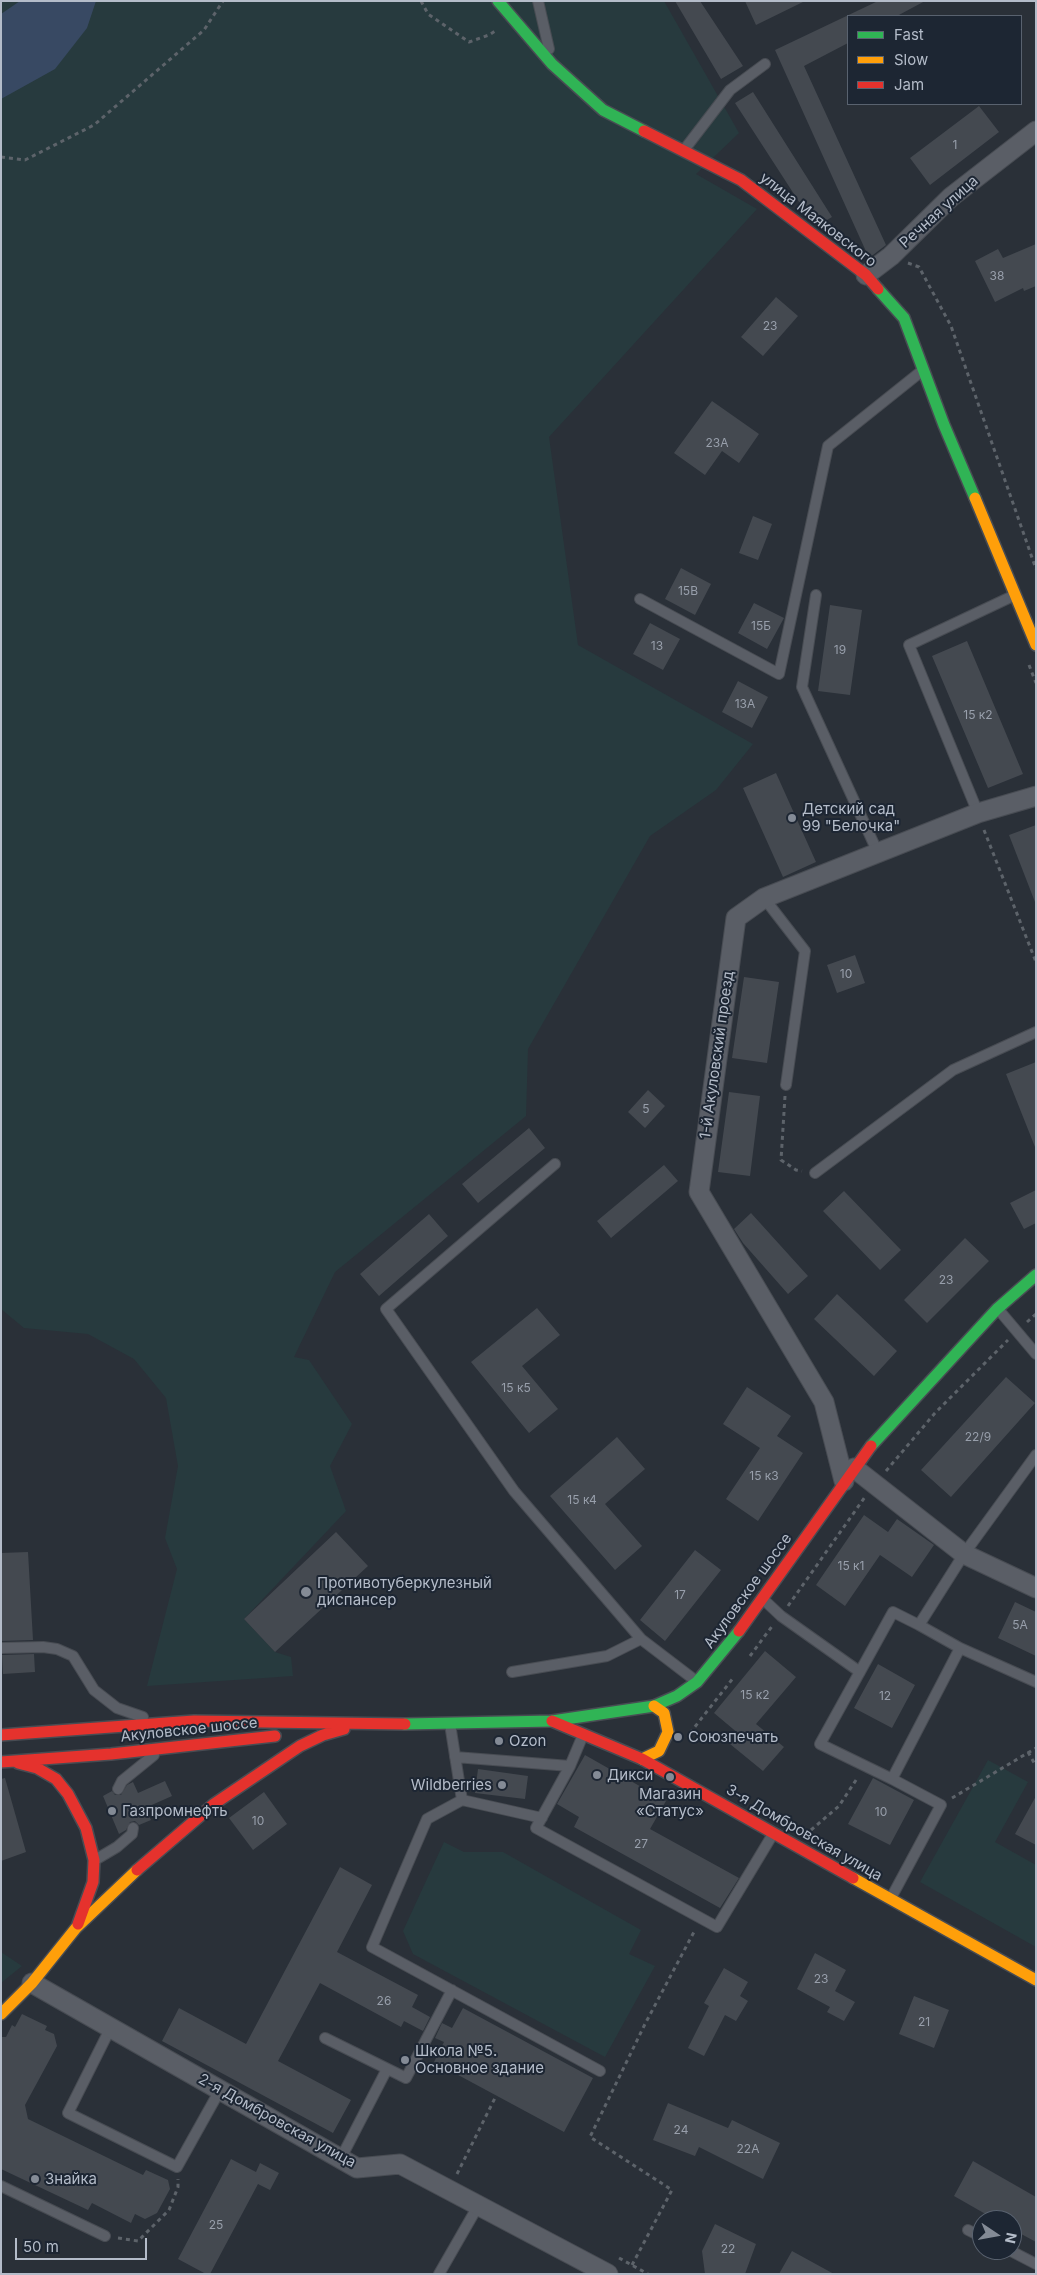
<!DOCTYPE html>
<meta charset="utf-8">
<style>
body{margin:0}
#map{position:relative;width:1037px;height:2275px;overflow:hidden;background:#2a3038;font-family:Inter,sans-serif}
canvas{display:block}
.frame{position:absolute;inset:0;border:2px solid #b4bcc9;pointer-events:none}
.legend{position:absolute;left:847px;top:15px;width:175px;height:90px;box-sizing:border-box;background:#1d2633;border:1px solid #59626f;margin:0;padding:6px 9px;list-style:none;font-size:15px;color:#b4bcc9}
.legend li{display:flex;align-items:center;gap:10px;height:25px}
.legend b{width:25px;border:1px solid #59626f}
.north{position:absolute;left:972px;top:2210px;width:50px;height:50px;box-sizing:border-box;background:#1d2633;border:1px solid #59626f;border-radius:50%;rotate:102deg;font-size:14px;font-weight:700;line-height:20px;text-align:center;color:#b4bcc9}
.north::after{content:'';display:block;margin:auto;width:18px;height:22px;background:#848b96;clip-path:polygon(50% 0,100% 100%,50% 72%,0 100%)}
.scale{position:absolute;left:15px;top:2238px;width:132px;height:22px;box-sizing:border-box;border:2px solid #b4bcc9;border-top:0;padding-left:6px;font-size:15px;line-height:18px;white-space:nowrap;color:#b4bcc9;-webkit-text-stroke:4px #1d2633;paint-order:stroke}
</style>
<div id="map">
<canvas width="1037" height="2275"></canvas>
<div class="frame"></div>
<ul class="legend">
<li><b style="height:6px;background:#30b455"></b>Fast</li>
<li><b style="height:6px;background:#ff9f0a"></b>Slow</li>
<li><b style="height:6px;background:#e5322d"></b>Jam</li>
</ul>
<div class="north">N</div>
<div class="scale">50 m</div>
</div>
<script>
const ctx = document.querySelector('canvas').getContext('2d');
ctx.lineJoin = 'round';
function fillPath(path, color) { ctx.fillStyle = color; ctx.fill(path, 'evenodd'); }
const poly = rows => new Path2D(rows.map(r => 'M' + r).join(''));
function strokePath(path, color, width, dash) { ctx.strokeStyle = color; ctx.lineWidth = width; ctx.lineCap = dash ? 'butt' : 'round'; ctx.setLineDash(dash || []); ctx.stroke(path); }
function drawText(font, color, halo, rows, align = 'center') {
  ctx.font = font + ' Inter,sans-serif'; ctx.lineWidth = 4; ctx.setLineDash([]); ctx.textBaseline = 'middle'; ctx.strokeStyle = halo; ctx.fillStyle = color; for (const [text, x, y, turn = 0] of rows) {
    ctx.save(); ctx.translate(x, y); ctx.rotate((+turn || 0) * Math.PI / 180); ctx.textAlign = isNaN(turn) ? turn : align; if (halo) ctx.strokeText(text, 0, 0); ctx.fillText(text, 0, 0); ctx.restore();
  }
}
fillPath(poly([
 [1,1,664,1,739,133,696,174,757,209,549,437,578,645,753,744,716,790,650,836,528,1049,526,1116,335,1272,294,1357,309,1360,352,1424,330,1466,346,1511,244,1619,275,1652,291,1657,293,1676,147,1686,177,1569,165,1538,178,1466,166,1398,134,1359,88,1334,24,1328,1,1309],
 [988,1760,1028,1782,995,1842,1036,1865,1036,1947,920,1882],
 [444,1842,464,1852,503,1852,641,1930,629,1954,655,1966,605,2057,413,1954,403,1931],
 [1,1952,22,1966,1,1983]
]), '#273a3e');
fillPath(poly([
 [20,1,96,1,87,28,55,69,1,99,1,14]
]), '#384963');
fillPath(poly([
 [675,1,700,1,743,66,721,79],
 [745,1,805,1,756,25],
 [878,1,925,1,897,16,848,16,848,43,804,66,886,245,869,258,775,50],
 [753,92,832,217,822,223,803,208,735,103],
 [979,106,999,132,930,185,910,158],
 [1036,244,1036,286,1024,291,1023,288,995,302,975,261,998,249,1003,258],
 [776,297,798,316,763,356,741,337],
 [712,401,759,434,739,463,722,451,705,475,674,453],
 [753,516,772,524,758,560,739,553],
 [681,568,711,584,695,615,665,599],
 [754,603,784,618,767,649,738,633],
 [830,605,862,610,850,695,818,691],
 [650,623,680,639,663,670,633,654],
 [967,641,1023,774,988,788,932,656],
 [738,681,768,697,752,728,722,712],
 [776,773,816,862,783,877,743,788],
 [1036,825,1036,902,1035,902,1009,835],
 [855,955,865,983,837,993,827,965],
 [744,977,779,982,767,1063,732,1058],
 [1036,1062,1036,1147,1035,1147,1006,1074],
 [648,1090,665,1106,645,1128,628,1112],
 [729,1092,760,1096,750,1176,718,1172],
 [529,1128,545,1148,478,1203,462,1184],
 [664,1165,678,1181,611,1238,597,1221],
 [1036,1190,1036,1223,1024,1229,1010,1203],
 [844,1191,901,1250,880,1270,823,1211],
 [751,1213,808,1276,788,1294,743,1243,734,1229],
 [429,1214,448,1236,379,1296,360,1274],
 [965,1238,989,1261,927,1323,904,1300],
 [837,1294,897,1351,874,1376,814,1319],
 [537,1308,560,1335,522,1366,558,1409,529,1433,471,1362],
 [1006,1377,1035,1403,951,1497,921,1470],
 [747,1387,791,1416,777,1436,803,1453,758,1521,726,1499,760,1448,723,1424],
 [617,1437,645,1469,605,1504,642,1546,615,1570,550,1496],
 [864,1515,888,1532,897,1519,934,1545,912,1577,880,1555,845,1606,816,1585],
 [336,1532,368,1566,275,1652,244,1619],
 [695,1550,721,1570,665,1641,640,1620],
 [28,1552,33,1640,1,1641,1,1553],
 [1015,1602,1036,1612,1036,1656,998,1638],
 [765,1651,796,1677,756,1724,784,1747,763,1771,730,1744,739,1734,714,1713],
 [34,1654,35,1672,3,1674,2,1655],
 [878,1664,915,1685,892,1728,854,1708],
 [585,1755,666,1801,650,1829,739,1878,720,1908,574,1827,579,1817,557,1804],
 [478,1769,528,1776,525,1799,475,1793],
 [5,1778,26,1852,1,1861,1,1779],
 [873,1778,914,1800,890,1845,848,1824],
 [165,1781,172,1796,145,1808,151,1820,139,1825,135,1821,130,1822,126,1830,119,1834,103,1796,112,1791,115,1795,121,1795,127,1785,133,1782,138,1793],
 [264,1792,287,1824,253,1850,229,1818],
 [1036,1796,1036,1845,1015,1834],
 [340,1867,372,1885,337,1952,418,1995,412,2007,430,2017,423,2031,404,2021,401,2027,320,1983,278,2061,351,2100,333,2133,162,2041,179,2008,246,2044],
 [815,1953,846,1970,835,1991,855,2002,844,2021,827,2012,830,2007,797,1989],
 [724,1968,748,1982,740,1996,748,2001,736,2021,725,2015,704,2056,688,2048,709,2006,704,2003],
 [914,1996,949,2010,934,2048,899,2034],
 [463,2008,593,2078,564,2132,434,2062,444,2042,435,2038,442,2023,452,2028],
 [22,2014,47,2026,45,2030,54,2034,57,2046,25,2105,28,2119,143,2175,146,2170,168,2180,170,2189,157,2213,145,2219,135,2214,131,2223,92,2203,88,2210,1,2169,1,2037,6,2037,12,2025,15,2027],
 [668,2103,728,2128,732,2120,780,2143,763,2179,699,2147,695,2156,653,2140],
 [231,2159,256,2172,260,2163,279,2173,270,2190,258,2184,210,2274,206,2274,178,2259],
 [973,2161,1036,2197,1036,2242,1012,2229,1012,2220,996,2220,954,2196],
 [715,2224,756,2244,745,2274,705,2274,702,2251],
 [792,2251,834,2274,779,2274]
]), '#444950');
const lane = poly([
 [538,1,549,49],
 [684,150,730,90,765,64],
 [816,595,802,687,878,853],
 [640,599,779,674,828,446,923,370],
 [978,813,909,645,1015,595],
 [764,898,805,951,786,1085],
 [555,1164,386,1309,514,1491,641,1639],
 [815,1173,953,1070,1036,1032],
 [998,1309,1036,1354],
 [763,1599,781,1616,860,1672],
 [1,1648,43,1647,57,1649,73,1656,94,1690,117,1708,143,1717],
 [960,1648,919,1625,964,1554,1036,1455],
 [512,1672,607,1656,641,1639,696,1681],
 [450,1724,462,1800,542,1818],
 [583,1735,570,1766,536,1828,717,1927,773,1834],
 [455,1757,570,1766],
 [892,1779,820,1744,893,1612,919,1625],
 [118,1789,122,1781,154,1755],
 [462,1800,427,1819,372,1947,600,2071],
 [95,1860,117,1847,132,1834,133,1828],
 [891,1898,941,1805,892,1779,960,1648,1036,1682],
 [111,2027,68,2113,177,2167,220,2090],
 [325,2038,406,2078,452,1990],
 [341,2158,387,2069],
 [1,2186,105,2236],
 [968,2230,982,2237],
 [1009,2250,1036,2264],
 [439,2274,478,2206]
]);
const street = poly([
 [866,275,891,256,951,197,1036,131],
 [854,1468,964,1554,1036,1588],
 [844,1481,824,1402,699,1192,736,918,764,898,978,813,1036,796],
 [32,1983,357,2168,400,2164,608,2274]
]);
const fast = poly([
 [498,1,552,64,603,110,644,131],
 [878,289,904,318,944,425,975,498],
 [871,1446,997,1309,1036,1275],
 [405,1724,552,1721,654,1706,677,1696,697,1682,739,1631]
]);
const slow = poly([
 [975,498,1036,645],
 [642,1759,659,1751,668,1732,664,1713,654,1706],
 [853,1878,1036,1980],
 [1,2014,32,1983,76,1928,137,1870]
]);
const jam = poly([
 [644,131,741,180,866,275,878,289],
 [739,1631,871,1446],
 [552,1721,642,1759,853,1878],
 [1,1735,194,1721,405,1724],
 [1,1762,111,1754,275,1736],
 [18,1763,37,1768,56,1779,68,1794,86,1828,94,1860,93,1882,78,1924],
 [137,1870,214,1804,300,1746,323,1735,344,1729]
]);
strokePath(lane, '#484c53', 12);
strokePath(street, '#484c53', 21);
strokePath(fast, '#484c53', 14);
strokePath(slow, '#484c53', 14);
strokePath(jam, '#484c53', 14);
strokePath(poly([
 [421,1,428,14,469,42,489,35,495,31],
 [1,157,25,160,94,125,204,30,223,1],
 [908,263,919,267,951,326,1036,569],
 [1029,665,1036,683],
 [984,830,1036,962],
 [785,1096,781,1160,796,1170,802,1171],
 [1027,1322,1036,1314],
 [886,1471,935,1413,1008,1340],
 [788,1606,865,1497],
 [750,1656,773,1625],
 [690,1733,734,1677],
 [1028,1752,1036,1766],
 [952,1798,1036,1748],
 [811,1830,839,1806,858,1777],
 [457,2174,496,2096],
 [118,2238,138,2241,169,2210,178,2187,178,2179],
 [619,2258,648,2274],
 [632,2265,672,2190,590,2137,645,2024,695,1930]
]), '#5d636a', 3, [4, 4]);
strokePath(lane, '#5a5e66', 10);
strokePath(street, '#5a5e66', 19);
strokePath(fast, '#30b455', 11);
strokePath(slow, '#ff9f0a', 11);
strokePath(jam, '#e5322d', 11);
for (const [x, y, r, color] of [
 [792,818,5,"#848b96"],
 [306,1592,6,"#848b96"],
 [678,1737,5,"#848b96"],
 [499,1741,5,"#848b96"],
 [597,1775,5,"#848b96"],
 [670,1777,5,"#848b96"],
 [502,1785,5,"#848b96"],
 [112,1811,5,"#848b96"],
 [405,2060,5,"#848b96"],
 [35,2179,5,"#848b96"]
]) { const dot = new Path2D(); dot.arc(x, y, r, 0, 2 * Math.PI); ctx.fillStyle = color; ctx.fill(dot); strokePath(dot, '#1d2633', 2); }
drawText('12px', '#989fab', null, [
 ["1",955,145],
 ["38",997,276],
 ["23",770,326],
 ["23А",717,443],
 ["15В",688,591],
 ["15Б",761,626],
 ["13",657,646],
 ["19",840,650],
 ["13А",745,704],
 ["15 к2",978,715],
 ["10",846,974],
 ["5",646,1109],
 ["23",946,1280],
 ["15 к5",516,1388],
 ["22/9",978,1437],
 ["15 к3",764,1476],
 ["15 к4",582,1500],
 ["15 к1",851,1566],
 ["17",680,1595],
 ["5А",1020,1625],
 ["15 к2",755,1695],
 ["12",885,1696],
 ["10",881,1812],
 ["10",258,1821],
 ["27",641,1844],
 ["23",821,1979],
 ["26",384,2001],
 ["21",924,2022],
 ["24",681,2130],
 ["22А",748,2149],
 ["25",216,2225],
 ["22",728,2249]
]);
drawText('15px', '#b4bcc9', '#1d2633', [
 ["Речная улица",939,212,-42],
 ["улица Маяковского",818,220,38],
 ["1-й Акуловский проезд",717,1055,-82],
 ["Акуловское шоссе",748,1591,-54],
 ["Акуловское шоссе",189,1730,-6],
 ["3-я Домбровская улица",804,1833,30],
 ["2-я Домбровская улица",277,2121,29]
]);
drawText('15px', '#b4bcc9', '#1d2633', [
 ["Детский сад",802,809],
 ["99 \"Белочка\"",802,826],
 ["Противотуберкулезный",317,1583],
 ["диспансер",317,1600],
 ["Союзпечать",688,1737],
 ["Ozon",509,1741],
 ["Дикси",607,1775],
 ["Wildberries",492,1785,"right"],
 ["Магазин",670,1794,"center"],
 ["«Статус»",670,1811,"center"],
 ["Газпромнефть",122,1811],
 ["Школа №5.",415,2051],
 ["Основное здание",415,2068],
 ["Знайка",45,2179]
], 'left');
</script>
